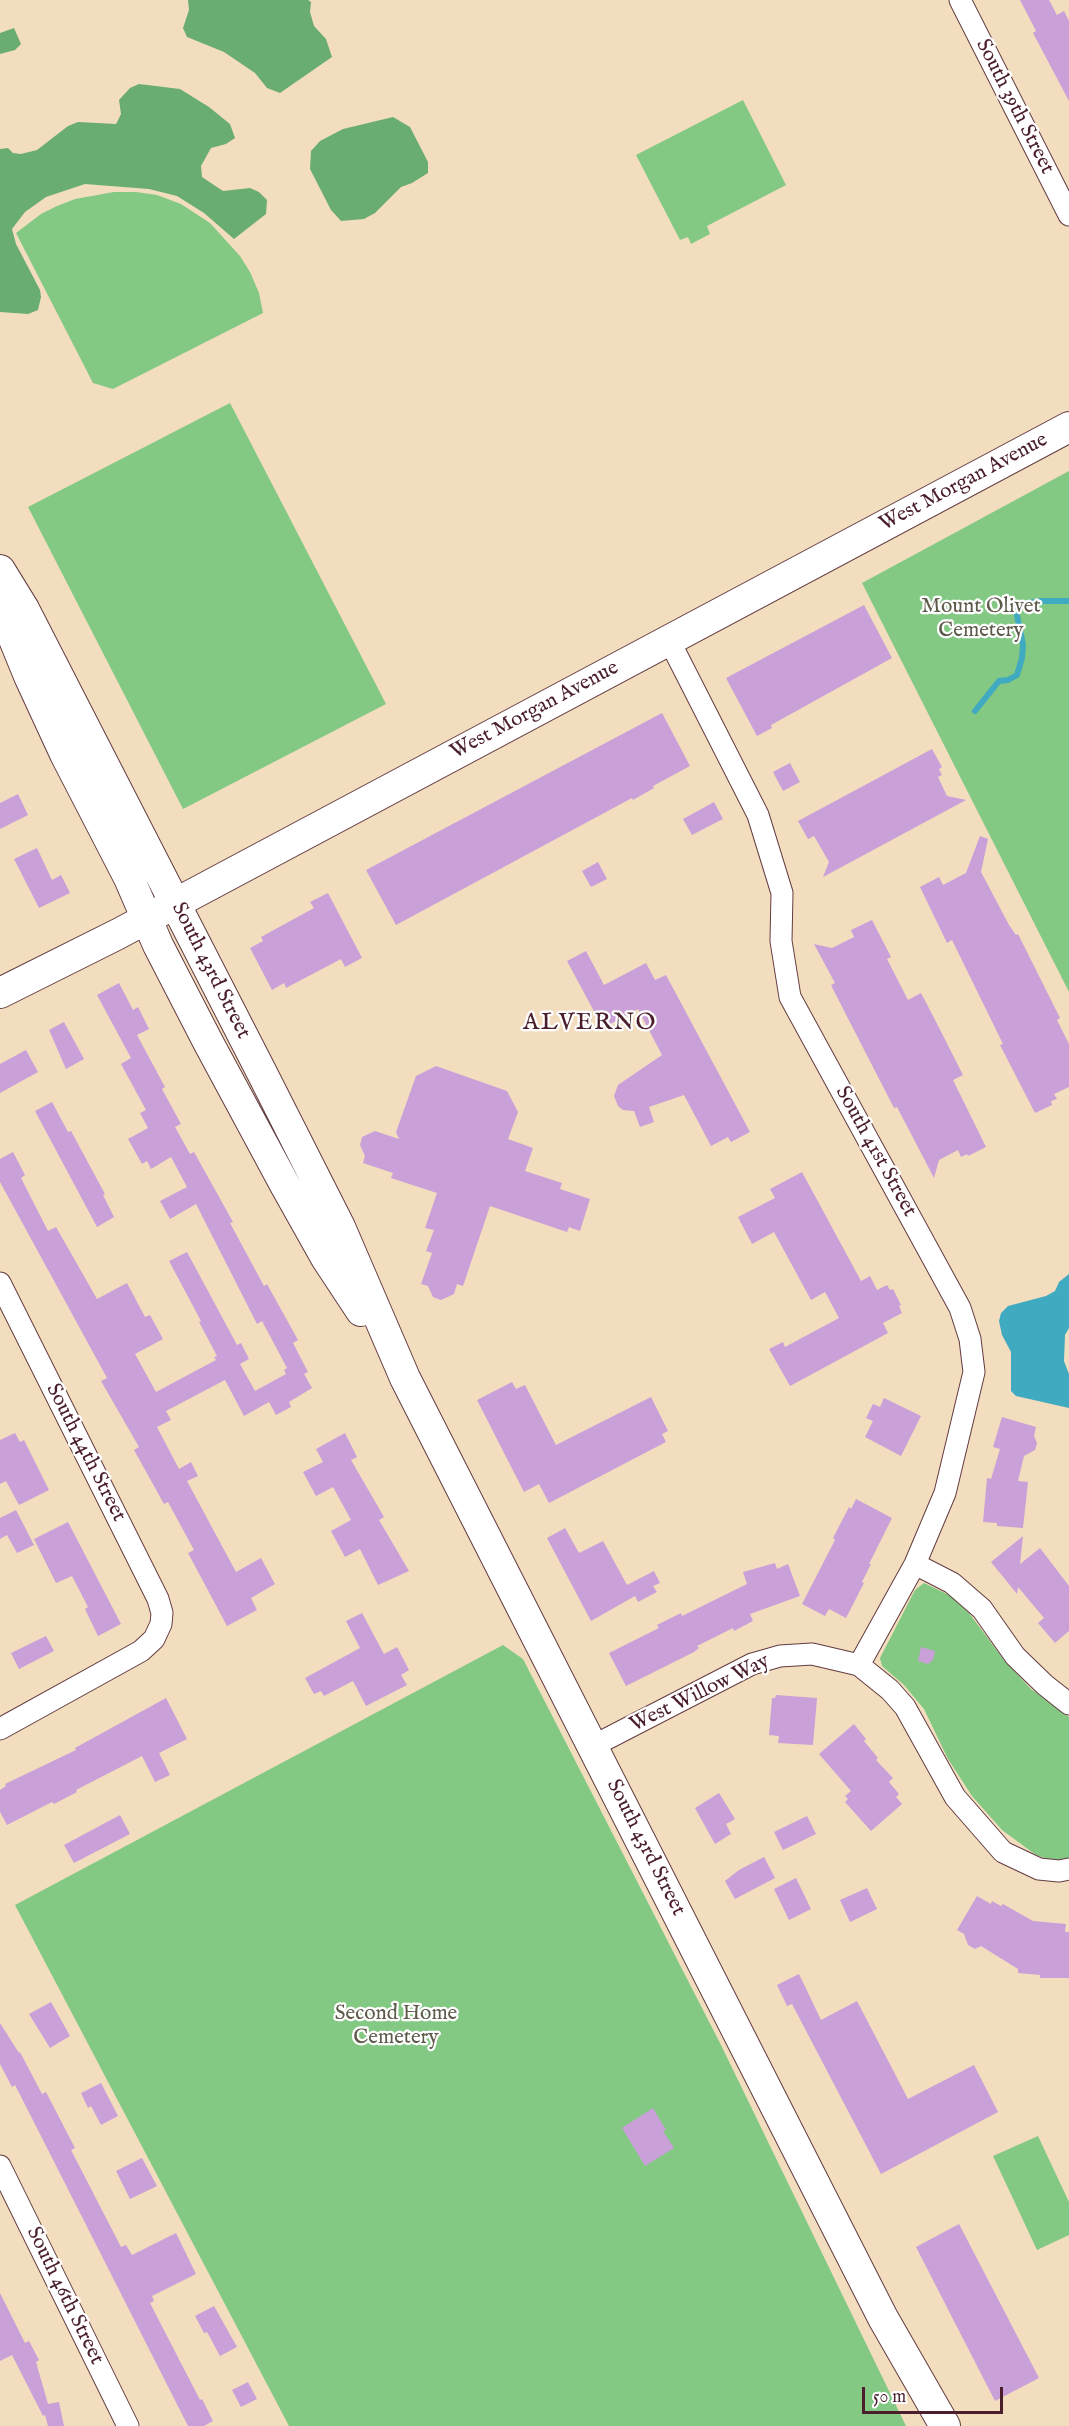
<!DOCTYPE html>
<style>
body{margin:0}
#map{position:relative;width:1069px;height:2426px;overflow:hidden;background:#f3ddbf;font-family:"IM FELL English",serif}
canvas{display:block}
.scale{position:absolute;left:862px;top:2387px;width:141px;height:27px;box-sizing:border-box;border:3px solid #4a1f2b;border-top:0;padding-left:8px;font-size:18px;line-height:21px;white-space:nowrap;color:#4a1f2b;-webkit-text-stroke:4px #fff;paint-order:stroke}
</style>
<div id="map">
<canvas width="1069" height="2426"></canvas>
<div class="scale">50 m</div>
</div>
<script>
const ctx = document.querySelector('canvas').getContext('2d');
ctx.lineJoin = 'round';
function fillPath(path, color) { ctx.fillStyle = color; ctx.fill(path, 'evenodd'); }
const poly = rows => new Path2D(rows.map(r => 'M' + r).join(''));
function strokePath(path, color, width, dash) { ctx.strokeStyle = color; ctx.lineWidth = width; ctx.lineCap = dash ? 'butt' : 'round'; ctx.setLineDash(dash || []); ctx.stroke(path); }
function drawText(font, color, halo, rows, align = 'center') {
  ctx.font = font + ' "IM FELL English",serif'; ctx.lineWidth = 4.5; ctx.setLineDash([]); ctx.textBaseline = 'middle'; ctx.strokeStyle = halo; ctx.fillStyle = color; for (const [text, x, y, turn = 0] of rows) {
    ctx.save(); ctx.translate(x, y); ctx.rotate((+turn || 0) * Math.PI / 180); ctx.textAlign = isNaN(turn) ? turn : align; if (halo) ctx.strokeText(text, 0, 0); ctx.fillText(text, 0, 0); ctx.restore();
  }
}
fillPath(poly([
 [743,100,786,185,707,226,710,234,691,244,688,237,680,240,636,155],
 [114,192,136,192,157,195,181,204,210,223,240,256,250,272,259,293,263,313,113,389,93,383,16,233,41,214,57,206,75,199],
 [230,403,386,704,183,809,28,507],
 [1069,471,1069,992,862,583],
 [924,1583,949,1595,969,1613,1004,1660,1031,1689,1069,1717,1069,1861,1056,1862,1036,1855,1002,1830,972,1796,948,1759,924,1709,904,1685,882,1666,880,1658,915,1590],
 [503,1645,523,1659,721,2045,906,2426,289,2426,15,1905],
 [1038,2136,1069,2202,1069,2235,1037,2250,993,2156]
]), '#83c984');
fillPath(poly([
 [188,0,308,0,311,2,310,12,314,26,326,39,332,57,280,93,267,88,255,73,224,52,187,37,183,28,189,10],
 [14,28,21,44,15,50,0,54,0,33],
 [139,84,180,89,209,107,230,124,235,138,226,144,211,148,201,166,202,177,223,191,250,188,259,192,267,200,266,214,234,239,204,213,177,196,149,189,85,184,46,197,25,212,12,229,16,244,40,290,41,297,38,310,28,314,0,312,0,149,8,148,13,153,21,154,37,150,68,126,78,122,116,124,121,114,119,100,130,88],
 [393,117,410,127,428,162,428,173,412,183,401,187,375,213,364,219,341,221,331,210,310,169,311,151,320,141,343,129]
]), '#6aad72');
fillPath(poly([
 [1069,1274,1069,1328,1065,1335,1064,1361,1069,1374,1069,1408,1016,1396,1011,1391,1011,1352,1002,1335,999,1321,1001,1313,1008,1306,1046,1296,1055,1291,1059,1282]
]), '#40aac0');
strokePath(poly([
 [975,711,999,681,1008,680,1017,675,1022,658,1023,645,1016,610,1021,605,1039,601,1069,601]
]), '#40aac0', 6);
fillPath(poly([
 [1020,0,1049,0,1057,15,1064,11,1069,21,1069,101,1033,33,1036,31],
 [864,605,892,658,771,725,772,728,757,736,726,678],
 [662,713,690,766,653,786,654,788,633,800,632,798,396,925,366,870],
 [932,749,942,767,939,769,942,775,938,777,947,796,966,800,823,877,829,862,814,836,808,839,798,821],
 [790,763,800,782,783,791,773,772],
 [18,794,28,815,0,829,0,803],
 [714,802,723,819,692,835,683,819],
 [980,836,988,839,981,872,1009,925,1016,935,1018,934,1060,1018,1057,1020,1069,1044,1069,1087,1054,1094,1057,1099,1051,1101,1052,1105,1035,1113,1000,1045,1003,1044,952,940,947,943,920,887,939,877,943,885,966,873],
 [37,848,52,880,61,875,70,893,39,908,14,859],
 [598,862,607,879,591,887,582,871],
 [328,893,362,958,345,967,341,959,286,988,284,983,272,990,250,948,263,941,261,937,314,908,310,902],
 [872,920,891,957,887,959,908,1000,921,993,932,1014,963,1075,953,1080,986,1147,968,1156,967,1154,961,1157,958,1150,939,1160,934,1178,897,1107,894,1108,837,997,831,985,835,983,814,944,832,948,854,937,851,930],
 [586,951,604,985,646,963,655,980,666,975,750,1132,731,1142,728,1137,711,1146,684,1095,649,1107,654,1122,640,1127,634,1111,623,1110,618,1106,614,1096,618,1085,662,1055,638,1009,603,1028,567,961],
 [119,983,133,1010,138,1007,149,1029,137,1035,165,1087,162,1089,181,1124,175,1127,190,1154,194,1152,233,1222,230,1223,264,1286,267,1284,298,1340,293,1343,308,1372,304,1374,312,1388,289,1402,291,1407,276,1415,269,1402,244,1416,225,1380,166,1411,171,1420,157,1427,179,1469,191,1462,198,1476,187,1481,236,1572,261,1558,275,1584,251,1598,257,1610,227,1626,188,1553,194,1550,168,1502,164,1504,134,1450,139,1447,101,1381,107,1378,0,1182,0,1159,13,1152,25,1175,21,1178,48,1231,56,1227,97,1299,127,1283,145,1317,150,1315,163,1339,135,1354,156,1392,216,1360,214,1357,217,1356,199,1322,201,1321,169,1261,187,1252,237,1345,241,1343,249,1359,240,1364,255,1391,286,1374,284,1370,287,1368,262,1321,257,1324,196,1204,170,1219,160,1201,187,1187,171,1157,151,1169,147,1161,142,1164,128,1139,148,1128,140,1113,146,1110,121,1064,131,1058,97,995],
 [64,1022,84,1059,66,1069,49,1030],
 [26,1050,38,1072,0,1093,0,1064],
 [436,1066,507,1091,518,1112,508,1139,533,1148,525,1171,562,1183,560,1189,590,1199,580,1231,569,1227,567,1232,490,1206,463,1286,457,1284,454,1294,441,1300,433,1297,428,1286,421,1284,432,1253,426,1251,434,1230,425,1228,437,1193,391,1178,393,1173,363,1163,365,1156,360,1145,362,1137,375,1131,399,1139,396,1132,416,1076],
 [52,1102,68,1132,71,1131,105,1194,103,1195,114,1217,97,1227,35,1111],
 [802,1172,861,1281,870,1276,877,1290,887,1285,890,1290,893,1289,901,1305,899,1306,902,1313,883,1323,888,1333,790,1386,769,1349,783,1342,785,1347,839,1318,825,1292,811,1300,774,1232,752,1244,738,1217,775,1198,770,1189],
 [512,1382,516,1389,525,1385,556,1445,651,1397,668,1431,662,1434,666,1442,549,1503,539,1484,524,1492,477,1400],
 [884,1398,921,1416,901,1456,865,1437,873,1421,866,1418,873,1404,880,1407],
 [1002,1417,1036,1427,1034,1436,1037,1443,1035,1450,1024,1456,1018,1481,1028,1482,1023,1528,997,1526,997,1523,983,1522,987,1478,991,1479,1000,1449,993,1447],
 [15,1433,20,1442,24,1440,49,1490,19,1505,6,1481,0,1484,0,1440],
 [345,1433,357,1457,351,1460,384,1517,379,1520,409,1571,378,1585,360,1549,345,1557,331,1531,351,1520,333,1487,316,1496,303,1472,323,1462,316,1449],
 [856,1499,892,1518,869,1564,871,1564,862,1582,864,1583,846,1618,829,1609,825,1616,802,1604,835,1540,833,1538,849,1507,851,1509],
 [16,1510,34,1545,17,1553,7,1535,0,1539,0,1518],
 [68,1522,121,1624,98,1636,85,1609,88,1607,72,1576,56,1583,34,1539],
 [565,1528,579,1553,603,1541,627,1585,654,1571,660,1583,653,1586,657,1592,638,1602,635,1596,591,1621,547,1538],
 [1023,1536,1020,1564,1040,1548,1069,1586,1069,1631,1055,1643,1038,1623,1044,1618,1018,1587,1017,1594,991,1562],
 [775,1563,777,1569,788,1564,800,1596,750,1614,753,1621,734,1631,733,1628,697,1646,699,1648,694,1652,626,1686,609,1653,659,1628,657,1625,681,1613,682,1616,747,1584,743,1572],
 [362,1613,384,1654,397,1647,409,1670,401,1675,407,1685,366,1706,353,1681,324,1696,321,1691,314,1694,305,1678,360,1648,346,1621],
 [46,1636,54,1651,19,1669,11,1653],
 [921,1647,935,1651,933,1660,928,1664,918,1661],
 [776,1695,817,1698,813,1745,778,1743,779,1736,769,1735,772,1698,775,1698],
 [166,1698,187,1739,159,1753,170,1775,155,1782,142,1756,76,1790,77,1792,54,1804,52,1802,7,1825,0,1812,0,1790,6,1786,5,1784,76,1750,75,1748],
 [854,1724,866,1739,864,1741,878,1758,876,1760,893,1778,889,1782,899,1794,896,1797,902,1804,871,1831,845,1802,848,1799,845,1796,851,1791,819,1754],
 [719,1793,735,1819,726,1824,731,1834,715,1844,695,1808],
 [120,1815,130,1834,74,1863,64,1845],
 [807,1816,816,1834,783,1850,774,1832],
 [764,1857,775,1878,735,1899,725,1881,739,1870],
 [796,1878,811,1909,789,1920,774,1889],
 [867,1888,877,1909,850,1922,840,1900],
 [977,1896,991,1904,992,1901,1001,1906,1003,1904,1033,1921,1066,1924,1065,1932,1069,1932,1069,1978,1040,1978,1040,1975,1018,1973,1018,1969,981,1946,975,1949,968,1945,964,1934,957,1930],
 [799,1974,821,2020,857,2001,908,2099,974,2065,998,2112,881,2174,792,2004,787,2006,777,1985],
 [51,2002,70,2036,50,2048,29,2014],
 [0,2023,19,2053,20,2052,42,2094,46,2092,75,2148,71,2150,121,2247,126,2245,132,2255,176,2233,196,2274,152,2296,154,2301,150,2303,200,2400,202,2399,213,2421,204,2426,188,2426,42,2138,15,2085,12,2087,0,2064],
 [101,2083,118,2116,101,2125,91,2106,88,2108,81,2093],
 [653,2108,666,2130,663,2131,674,2148,645,2166,622,2128],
 [142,2158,157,2186,130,2199,116,2171],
 [959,2224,1039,2378,995,2401,916,2247],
 [0,2293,25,2343,29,2341,39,2360,36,2362,48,2404,59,2402,64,2426,48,2426,45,2415,43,2416,12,2355,0,2361],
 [214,2306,237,2347,220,2356,207,2332,204,2333,195,2316],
 [248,2382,257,2399,241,2407,232,2390]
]), '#c9a0d8');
const street = poly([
 [960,0,1069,215],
 [669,640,758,815,782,893,781,941,790,997,960,1308,970,1339,974,1372,945,1493,915,1564,859,1665],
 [0,1283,158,1599,162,1613,161,1624,154,1639,141,1651,0,1729],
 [915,1564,952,1583,982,1609,1015,1656,1045,1685,1069,1704],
 [593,1746,752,1664,780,1656,812,1654,859,1665,890,1690,905,1707,955,1797,1003,1852,1039,1869,1059,1871,1069,1869],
 [0,2166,128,2426]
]);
const secondary = poly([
 [0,570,24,609,261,1071,340,1227,405,1378,883,2318,945,2426],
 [0,605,29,676,65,754,129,878,158,945,208,1042,285,1185,326,1258,361,1311],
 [0,993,118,934,1069,427]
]);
strokePath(street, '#633c41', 23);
strokePath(secondary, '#633c41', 32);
strokePath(street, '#fff', 21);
strokePath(secondary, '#fff', 30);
drawText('21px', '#4a1f2b', '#fff', [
 ["South 39th Street",1014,107,63],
 ["West Morgan Avenue",964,483,-28],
 ["West Morgan Avenue",535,711,-28],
 ["South 43rd Street",210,971,63],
 ["South 41st Street",875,1152,61],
 ["South 44th Street",85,1453,63],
 ["West Willow Way",700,1694,-26],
 ["South 43rd Street",645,1848,63],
 ["South 46th Street",64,2296,64]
]);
drawText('21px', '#5e5a4a', '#fff', [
 ["Mount Olivet",981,608],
 ["Cemetery",981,632],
 ["Second Home",396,2015],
 ["Cemetery",396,2039]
]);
ctx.letterSpacing = '1.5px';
drawText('24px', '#4a1f2b', '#fff', [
 ["ALVERNO",590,1024]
]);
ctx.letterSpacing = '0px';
</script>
